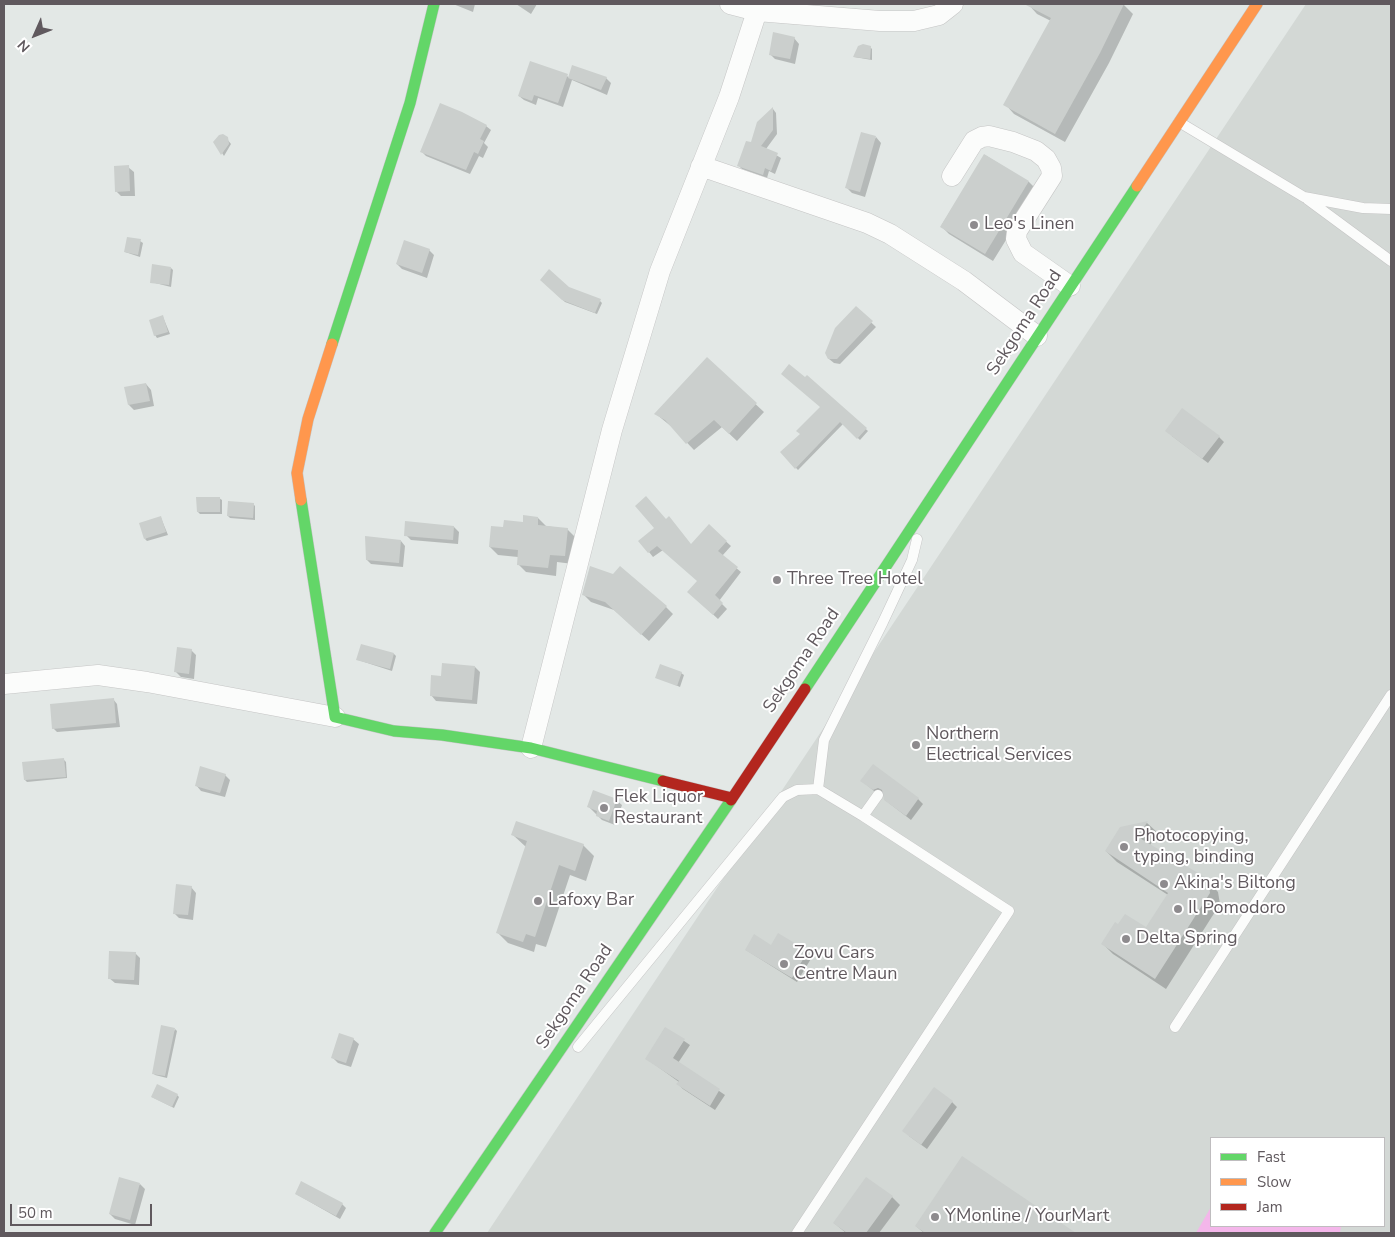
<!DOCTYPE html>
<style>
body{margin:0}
#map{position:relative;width:1395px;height:1237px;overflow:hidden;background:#e3e8e6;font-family:"Nunito Sans",sans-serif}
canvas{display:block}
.frame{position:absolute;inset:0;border:5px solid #60595e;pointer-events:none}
.legend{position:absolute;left:1210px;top:1137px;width:175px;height:90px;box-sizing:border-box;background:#fff;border:1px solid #bfbdbf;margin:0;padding:6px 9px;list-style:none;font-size:15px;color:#60595e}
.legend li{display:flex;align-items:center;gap:10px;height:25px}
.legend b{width:25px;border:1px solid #bfbdbf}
.north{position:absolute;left:10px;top:10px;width:50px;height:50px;-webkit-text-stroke:4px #fff;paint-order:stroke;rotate:226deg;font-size:14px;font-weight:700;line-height:20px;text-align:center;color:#60595e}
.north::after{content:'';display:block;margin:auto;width:18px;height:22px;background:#60595e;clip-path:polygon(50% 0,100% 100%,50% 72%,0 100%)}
.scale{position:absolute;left:10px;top:1204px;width:142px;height:22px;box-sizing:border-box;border:2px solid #60595e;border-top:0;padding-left:6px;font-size:15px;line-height:18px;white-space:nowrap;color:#60595e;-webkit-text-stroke:4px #fff;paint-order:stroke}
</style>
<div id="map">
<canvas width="1395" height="1237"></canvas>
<div class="frame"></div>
<ul class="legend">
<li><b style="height:6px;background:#63d668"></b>Fast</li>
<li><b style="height:6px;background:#ff974d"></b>Slow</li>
<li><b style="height:6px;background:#b3261e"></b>Jam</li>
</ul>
<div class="north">N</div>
<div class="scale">50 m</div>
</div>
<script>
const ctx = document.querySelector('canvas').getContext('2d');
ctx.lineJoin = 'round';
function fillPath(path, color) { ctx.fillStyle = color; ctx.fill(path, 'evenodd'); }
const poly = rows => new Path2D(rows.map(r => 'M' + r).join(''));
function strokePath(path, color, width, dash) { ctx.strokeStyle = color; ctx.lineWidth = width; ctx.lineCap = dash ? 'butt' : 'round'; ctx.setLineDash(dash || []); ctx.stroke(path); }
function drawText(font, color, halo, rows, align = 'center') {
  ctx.font = font + ' "Nunito Sans",sans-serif'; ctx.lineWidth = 4; ctx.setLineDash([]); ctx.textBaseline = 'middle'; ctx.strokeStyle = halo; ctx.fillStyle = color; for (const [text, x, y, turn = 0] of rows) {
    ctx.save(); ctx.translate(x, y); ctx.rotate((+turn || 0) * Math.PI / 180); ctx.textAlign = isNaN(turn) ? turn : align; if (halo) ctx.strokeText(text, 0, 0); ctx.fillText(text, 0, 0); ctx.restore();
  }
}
fillPath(poly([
 [1306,4,1391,4,1391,1233,487,1233],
 [1211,1138,1384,1138,1384,1226,1211,1226]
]), '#d3d8d5');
fillPath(poly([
 [1211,1207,1211,1226,1341,1226,1340,1233,1196,1233]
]), '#f4b6ea');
fillPath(poly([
 [453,4,475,4,473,12],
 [516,4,537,4,531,14],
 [1028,4,1123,4,1133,14,1109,63,1065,142,1014,114,1005,104,1051,21,1037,14],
 [794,38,799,44,795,64,775,59,770,54],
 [859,47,870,47,872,49,872,60,854,57],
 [531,63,569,77,606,78,611,83,607,95,572,80,563,107,538,98,536,105,524,100,519,96],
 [773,109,776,113,777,134,766,149,781,158,775,174,769,171,767,178,742,169,738,165],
 [486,126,491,130,484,143,488,147,483,158,479,156,470,174,426,156,422,152],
 [876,137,881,143,865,197,852,193,847,188],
 [227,139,231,144,224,156,215,142],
 [985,155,1029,182,1037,190,993,261,949,234,941,226],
 [128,167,134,172,135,196,121,196,116,191],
 [140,241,143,243,140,257,125,252],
 [429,250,434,255,427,278,402,269,397,264],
 [171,268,173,270,171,287,151,282],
 [541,280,600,301,602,303,597,314,565,302],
 [856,308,876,327,840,364,834,363,829,359],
 [163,317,170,334,157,338,155,335],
 [707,359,764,412,737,441,722,427,694,450,672,427,656,414],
 [807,377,868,431,860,440,843,424,798,470,781,452,802,435,821,407,805,378],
 [146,384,151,390,154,406,134,410,129,405,126,388],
 [1172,436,1219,437,1224,442,1208,463],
 [219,498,222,500,222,514,200,514,198,512],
 [253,504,255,506,255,520,230,518,228,516],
 [161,518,168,535,147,541,145,539],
 [538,518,546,526,567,529,575,537,573,564,557,562,556,576,526,572,518,564,518,557,498,555,490,547,504,528],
 [666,520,691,545,709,526,731,546,722,556,741,572,719,601,727,609,718,619,693,596,698,581,663,550,653,557,649,552],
 [454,527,459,532,458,544,411,540,406,535],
 [401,541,405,546,403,567,371,564,367,560],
 [584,595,666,607,673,614,649,641,614,610,591,602],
 [191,650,196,655,194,679,181,677,176,672],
 [394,654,396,656,392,671,358,660],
 [475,667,480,672,477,704,436,701,431,695],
 [681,673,684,675,680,687,657,677],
 [113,699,117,704,120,727,57,732,53,728],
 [64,760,66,762,67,778,27,782,25,780],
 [225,775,230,780,225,797,201,791,196,785],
 [862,781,918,799,923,804,911,820,885,800,884,793,879,795],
 [616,800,622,805,615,825,602,820,589,807],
 [1147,823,1158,833,1150,845,1207,880,1218,892,1220,904,1166,989,1113,954,1103,944,1146,929,1168,895,1117,862,1106,851,1121,828],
 [513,835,583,845,594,856,586,881,570,875,546,947,536,944,534,952,508,943,498,933,526,847],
 [191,887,196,893,193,920,179,918,174,913],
 [772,946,807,952,812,957,797,982,746,950],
 [135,953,140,958,139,985,115,983,109,978],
 [665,1028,690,1045,678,1063,725,1095,715,1110,683,1089,678,1084,679,1082,647,1059],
 [175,1029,177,1031,167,1078,155,1075,153,1073],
 [353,1039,359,1044,351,1067,338,1063,333,1058],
 [177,1095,179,1097,174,1108,152,1097],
 [952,1102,957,1107,927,1149,909,1136],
 [962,1158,1074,1233,924,1233,916,1226],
 [140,1184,145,1189,135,1225,115,1219,110,1214],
 [296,1194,342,1204,346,1208,340,1219],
 [892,1197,900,1205,879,1233,846,1233,834,1223]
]), '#0003');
fillPath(poly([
 [1024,4,1124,4,1100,53,1055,134,1003,105,1051,18],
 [773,32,795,37,790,59,769,55],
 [863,44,871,46,870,59,853,57,858,46],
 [530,61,568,74,558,103,534,95,532,101,518,96],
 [572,65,607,77,601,90,568,78],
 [440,103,462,112,487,125,480,139,484,141,478,154,474,152,466,170,420,152],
 [773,107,773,130,761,146,778,153,771,171,765,168,763,175,737,166,746,141,751,142,757,122],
 [861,132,876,136,860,192,845,188],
 [223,134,228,137,229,144,221,155,213,142,219,135],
 [984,154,1029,181,985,254,940,227],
 [129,165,130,191,115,192,114,166],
 [127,237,141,239,138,255,124,252],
 [404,240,430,249,422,273,396,264],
 [152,264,171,267,169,285,150,283],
 [549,269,569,287,601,299,595,313,562,300,540,280],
 [856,306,873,321,837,359,828,359,825,353,835,328],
 [163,315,168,332,154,336,149,320],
 [707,357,757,403,729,434,714,420,686,444,665,420,654,414],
 [789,364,805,377,807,375,867,428,857,439,840,422,795,469,780,452,800,434,796,431,820,407,781,374],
 [146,383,150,401,128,405,124,387],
 [1182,408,1220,436,1202,459,1165,431],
 [646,496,666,519,669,516,691,544,709,524,727,541,718,551,738,567,715,595,723,603,713,615,687,592,697,581,657,546,648,553,638,541,654,528,635,506],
 [196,497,220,497,220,512,197,512],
 [228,501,254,503,253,518,227,516],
 [523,515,538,517,538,525,568,528,565,556,550,555,548,568,517,565,518,550,489,547,491,526,503,527,504,520,523,522],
 [161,516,166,532,144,539,139,523],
 [405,521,454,526,453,540,404,536],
 [365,536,401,540,399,563,366,560],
 [590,566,613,574,620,566,667,606,641,635,605,602,582,595],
 [361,644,394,653,390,669,356,660],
 [177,647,192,649,189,674,174,672],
 [442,663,475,666,472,700,430,696,431,675,441,676],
 [660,664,682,672,677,686,655,678],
 [114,698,116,723,52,729,50,704],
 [64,758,66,777,24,780,22,762],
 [873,764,919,798,906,816,884,800,882,790,878,788,873,790,860,781],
 [200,766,226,774,220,793,195,786],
 [593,790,617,799,609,821,596,816,597,811,587,807],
 [516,821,584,844,575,871,559,865,535,937,526,934,523,942,496,933,527,841,511,835],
 [1148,821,1138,837,1208,879,1210,893,1155,979,1101,944,1115,922,1118,924,1125,914,1146,927,1168,893,1105,851,1120,827],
 [176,884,192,886,188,915,173,914],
 [778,933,808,951,792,978,745,950,754,934,771,945],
 [109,951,136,952,134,980,108,979],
 [161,1025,175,1028,165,1076,152,1074],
 [665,1027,685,1039,673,1058,720,1089,710,1106,676,1084,679,1081,645,1059],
 [339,1033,354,1038,346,1063,331,1058],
 [157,1084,178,1094,172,1107,151,1097],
 [934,1087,953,1101,921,1145,902,1131],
 [962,1156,1076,1233,925,1233,915,1226],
 [119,1177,140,1183,130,1220,109,1214],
 [866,1177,893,1196,866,1233,847,1233,833,1223],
 [301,1181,343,1203,336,1216,295,1194]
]), '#cbcfcd');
const lane = poly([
 [1179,122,1304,197,1363,208,1391,209],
 [1307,199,1391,261],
 [818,789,824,740,883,622,912,560,917,539],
 [863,816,878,795],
 [1175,1027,1391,695],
 [578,1047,783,797,797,790,818,789,863,816,1009,911,797,1233]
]);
const street = poly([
 [730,4,757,11,757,4],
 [701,166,867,223,890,234,964,281,1037,336],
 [952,176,974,141,982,137,989,136,1013,142,1036,151,1046,159,1051,168,1052,176,1017,231,1016,239,1023,253,1070,286],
 [4,684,98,675,147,682,335,717],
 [531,748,612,430,660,271,729,97,757,11,880,21,914,21,939,15,953,4]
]);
const fast = poly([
 [332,344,410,103,434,4],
 [301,500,335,717,394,731,442,735,531,748,663,781],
 [805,689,1137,186],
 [435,1233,731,800]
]);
const slow = poly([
 [1137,186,1257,4],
 [301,500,297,473,308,419,332,344]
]);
const jam = poly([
 [663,781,732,798],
 [731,800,805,689]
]);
strokePath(lane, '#c5c5c5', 11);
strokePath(street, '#c5c5c5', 21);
strokePath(fast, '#c3c4c4', 12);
strokePath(slow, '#c3c4c4', 12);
strokePath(jam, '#c3c4c4', 12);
strokePath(lane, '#fbfcfb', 10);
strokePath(street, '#fbfcfb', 20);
strokePath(fast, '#63d668', 11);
strokePath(slow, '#ff974d', 11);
strokePath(jam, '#b3261e', 11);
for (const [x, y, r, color] of [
 [974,225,5,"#8e8b8e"],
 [777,580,5,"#8e8b8e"],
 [916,745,5,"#8e8b8e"],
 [604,808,5,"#8e8b8e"],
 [1124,847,5,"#8e8b8e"],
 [1164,884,5,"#8e8b8e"],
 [538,901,5,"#8e8b8e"],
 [1178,909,5,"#8e8b8e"],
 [1126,939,5,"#8e8b8e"],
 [784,964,5,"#8e8b8e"],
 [935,1217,5,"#8e8b8e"]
]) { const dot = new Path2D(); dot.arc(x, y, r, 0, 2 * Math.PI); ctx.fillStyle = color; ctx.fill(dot); strokePath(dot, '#fff', 2); }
drawText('18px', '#60595e', '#fff', [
 ["Leo's Linen",984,225],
 ["Three Tree Hotel",787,580],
 ["Northern",926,735],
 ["Electrical Services",926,756],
 ["Flek Liquor",614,798],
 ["Restaurant",614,819],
 ["Photocopying,",1134,837],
 ["typing, binding",1134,858],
 ["Akina's Biltong",1174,884],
 ["Lafoxy Bar",548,901],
 ["Il Pomodoro",1188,909],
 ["Delta Spring",1136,939],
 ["Zovu Cars",794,954],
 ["Centre Maun",794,975],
 ["YMonline / YourMart",945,1217]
], 'left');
drawText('18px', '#60595e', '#fff', [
 ["Sekgoma Road",1025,323,-57],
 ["Sekgoma Road",802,661,-56],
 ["Sekgoma Road",575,997,-56]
]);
</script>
